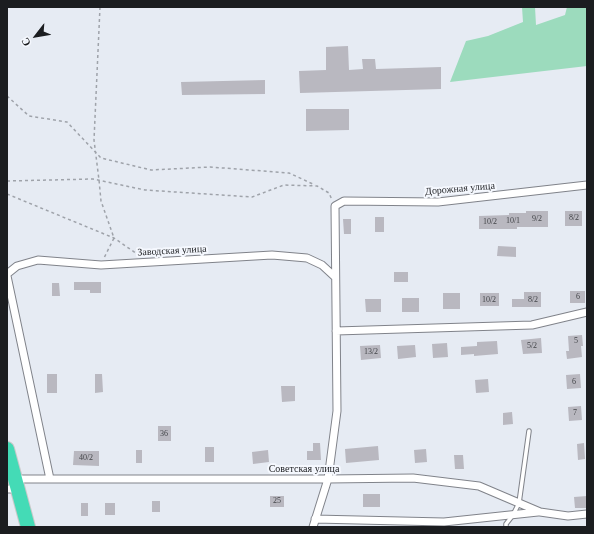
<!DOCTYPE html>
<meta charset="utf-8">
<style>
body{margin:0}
#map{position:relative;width:594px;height:534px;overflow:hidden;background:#e6ebf3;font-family:"Times New Roman",serif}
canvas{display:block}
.frame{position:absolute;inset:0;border:8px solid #1b1d20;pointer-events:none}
.north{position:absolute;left:16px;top:16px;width:40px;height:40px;-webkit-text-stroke:3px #f5f8fe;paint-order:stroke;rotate:239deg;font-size:11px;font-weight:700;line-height:16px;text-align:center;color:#1b1d20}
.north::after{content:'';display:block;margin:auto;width:14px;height:18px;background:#1b1d20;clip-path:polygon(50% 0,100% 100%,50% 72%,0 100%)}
</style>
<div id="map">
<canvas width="594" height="534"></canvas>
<div class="frame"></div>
<div class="north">С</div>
</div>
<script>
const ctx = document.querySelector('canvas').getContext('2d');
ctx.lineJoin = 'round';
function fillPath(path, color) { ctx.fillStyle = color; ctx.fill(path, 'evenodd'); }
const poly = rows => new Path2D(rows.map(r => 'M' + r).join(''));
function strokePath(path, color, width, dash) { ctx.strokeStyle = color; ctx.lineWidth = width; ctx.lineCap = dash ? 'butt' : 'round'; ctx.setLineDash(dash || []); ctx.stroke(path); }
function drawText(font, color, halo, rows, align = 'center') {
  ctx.font = font + ' "Times New Roman",serif'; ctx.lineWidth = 4; ctx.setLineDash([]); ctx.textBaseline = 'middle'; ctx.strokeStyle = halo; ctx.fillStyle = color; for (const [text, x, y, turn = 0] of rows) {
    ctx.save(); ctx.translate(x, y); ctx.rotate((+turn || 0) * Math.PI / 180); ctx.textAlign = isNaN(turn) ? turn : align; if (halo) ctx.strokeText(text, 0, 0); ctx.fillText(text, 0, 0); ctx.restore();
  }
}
fillPath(poly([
 [522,7,535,7,536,25,565,15,567,7,587,7,587,66,450,82,466,41,488,36,523,22]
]), '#9cdbbd');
fillPath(poly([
 [348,46,349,70,363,69,362,59,375,59,376,69,441,67,441,89,300,93,299,71,326,70,326,47],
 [265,80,265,94,182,95,181,82],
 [306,109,349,109,349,130,306,131],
 [526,211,548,211,548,227,517,227,517,229,479,229,479,216,509,215,509,213,526,213],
 [565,211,582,211,582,226,565,226],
 [375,217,384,217,384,232,375,232],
 [343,219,351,219,351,234,344,234],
 [498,246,516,247,516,257,497,256],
 [394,272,408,272,408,282,394,282],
 [74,282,101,282,101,293,90,293,90,290,74,290],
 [52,283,59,283,60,296,52,296],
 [570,291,585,291,585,303,570,303],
 [524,292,541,292,541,307,512,307,512,299,524,299],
 [443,293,460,293,460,309,443,309],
 [480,293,499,293,499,306,480,306],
 [402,298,419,298,419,312,402,312],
 [365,299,381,299,381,312,366,312],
 [582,335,583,346,581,346,582,357,567,359,566,351,569,351,568,336],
 [541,338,542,353,523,354,521,340],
 [497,341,498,354,474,356,474,354,461,355,461,347,477,346,477,342],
 [447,343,448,357,433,358,432,344],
 [380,345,381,358,361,360,360,346],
 [415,345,416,357,398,359,397,346],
 [47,374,57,374,57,393,47,393],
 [95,374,102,374,103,392,95,393],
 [580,374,581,388,567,389,566,375],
 [488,379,489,392,476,393,475,380],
 [281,386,295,386,295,401,282,402],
 [581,406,582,420,569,421,568,407],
 [512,412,513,424,503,425,503,413],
 [158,426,171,426,171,441,158,441],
 [313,443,320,443,321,460,307,460,307,451,313,451],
 [584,443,585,459,578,460,577,444],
 [378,446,379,460,346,463,345,449],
 [205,447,214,447,214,462,205,462],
 [426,449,427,462,415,463,414,450],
 [136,450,142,450,142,463,136,463],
 [268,450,269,462,253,464,252,452],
 [74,451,99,451,99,466,73,465],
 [454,455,463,455,464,469,455,469],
 [363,494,380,494,380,507,363,507],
 [270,496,284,496,284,507,270,507],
 [587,496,587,508,575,508,574,497],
 [152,501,160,501,160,512,152,512],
 [81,503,88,503,88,516,81,516],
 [105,503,115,503,115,515,105,515]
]), '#b9b8c0');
const lane = poly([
 [506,527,506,524,513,515,519,503,529,431]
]);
const street = poly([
 [7,274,17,266,38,260,101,265,272,255,307,258,322,265,335,277],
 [7,276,50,479],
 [336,331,532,325,587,312],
 [15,479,328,479,413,478,479,486,540,512,568,516,587,514],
 [7,489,18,489],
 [315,519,444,522,538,512],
 [313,527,328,479,337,411,335,206,344,201,438,202,587,185]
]);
const highway = poly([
 [7,449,28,527]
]);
strokePath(lane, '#80838a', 5.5);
strokePath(street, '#80838a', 9);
strokePath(highway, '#c8c9c9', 16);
strokePath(poly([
 [100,7,94,140,99,180,101,201,114,238,104,258],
 [7,96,29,116,67,122,101,158,151,170,210,167,289,173,315,185],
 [7,181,93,179,145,190,252,197,284,185,317,186,329,193,332,200],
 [7,194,114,238,140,256]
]), '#9fa3aa', 1.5, [3, 3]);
strokePath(lane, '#fff', 3.5);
strokePath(street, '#fff', 7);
strokePath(highway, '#44dbb6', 14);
drawText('8px', '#424448', null, [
 ["8/2",574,218],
 ["9/2",537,219],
 ["10/1",513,221],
 ["10/2",490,222],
 ["6",578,297],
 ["10/2",489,300],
 ["8/2",533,300],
 ["5",576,341],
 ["5/2",532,346],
 ["13/2",371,352],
 ["6",574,382],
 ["7",575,413],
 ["36",164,434],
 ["40/2",86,458],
 ["25",277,501]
]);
drawText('10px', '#1b1d20', '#f5f8fe', [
 ["Дорожная улица",460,189,-5],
 ["Заводская улица",172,251,-3],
 ["Советская улица",304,469]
]);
</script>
